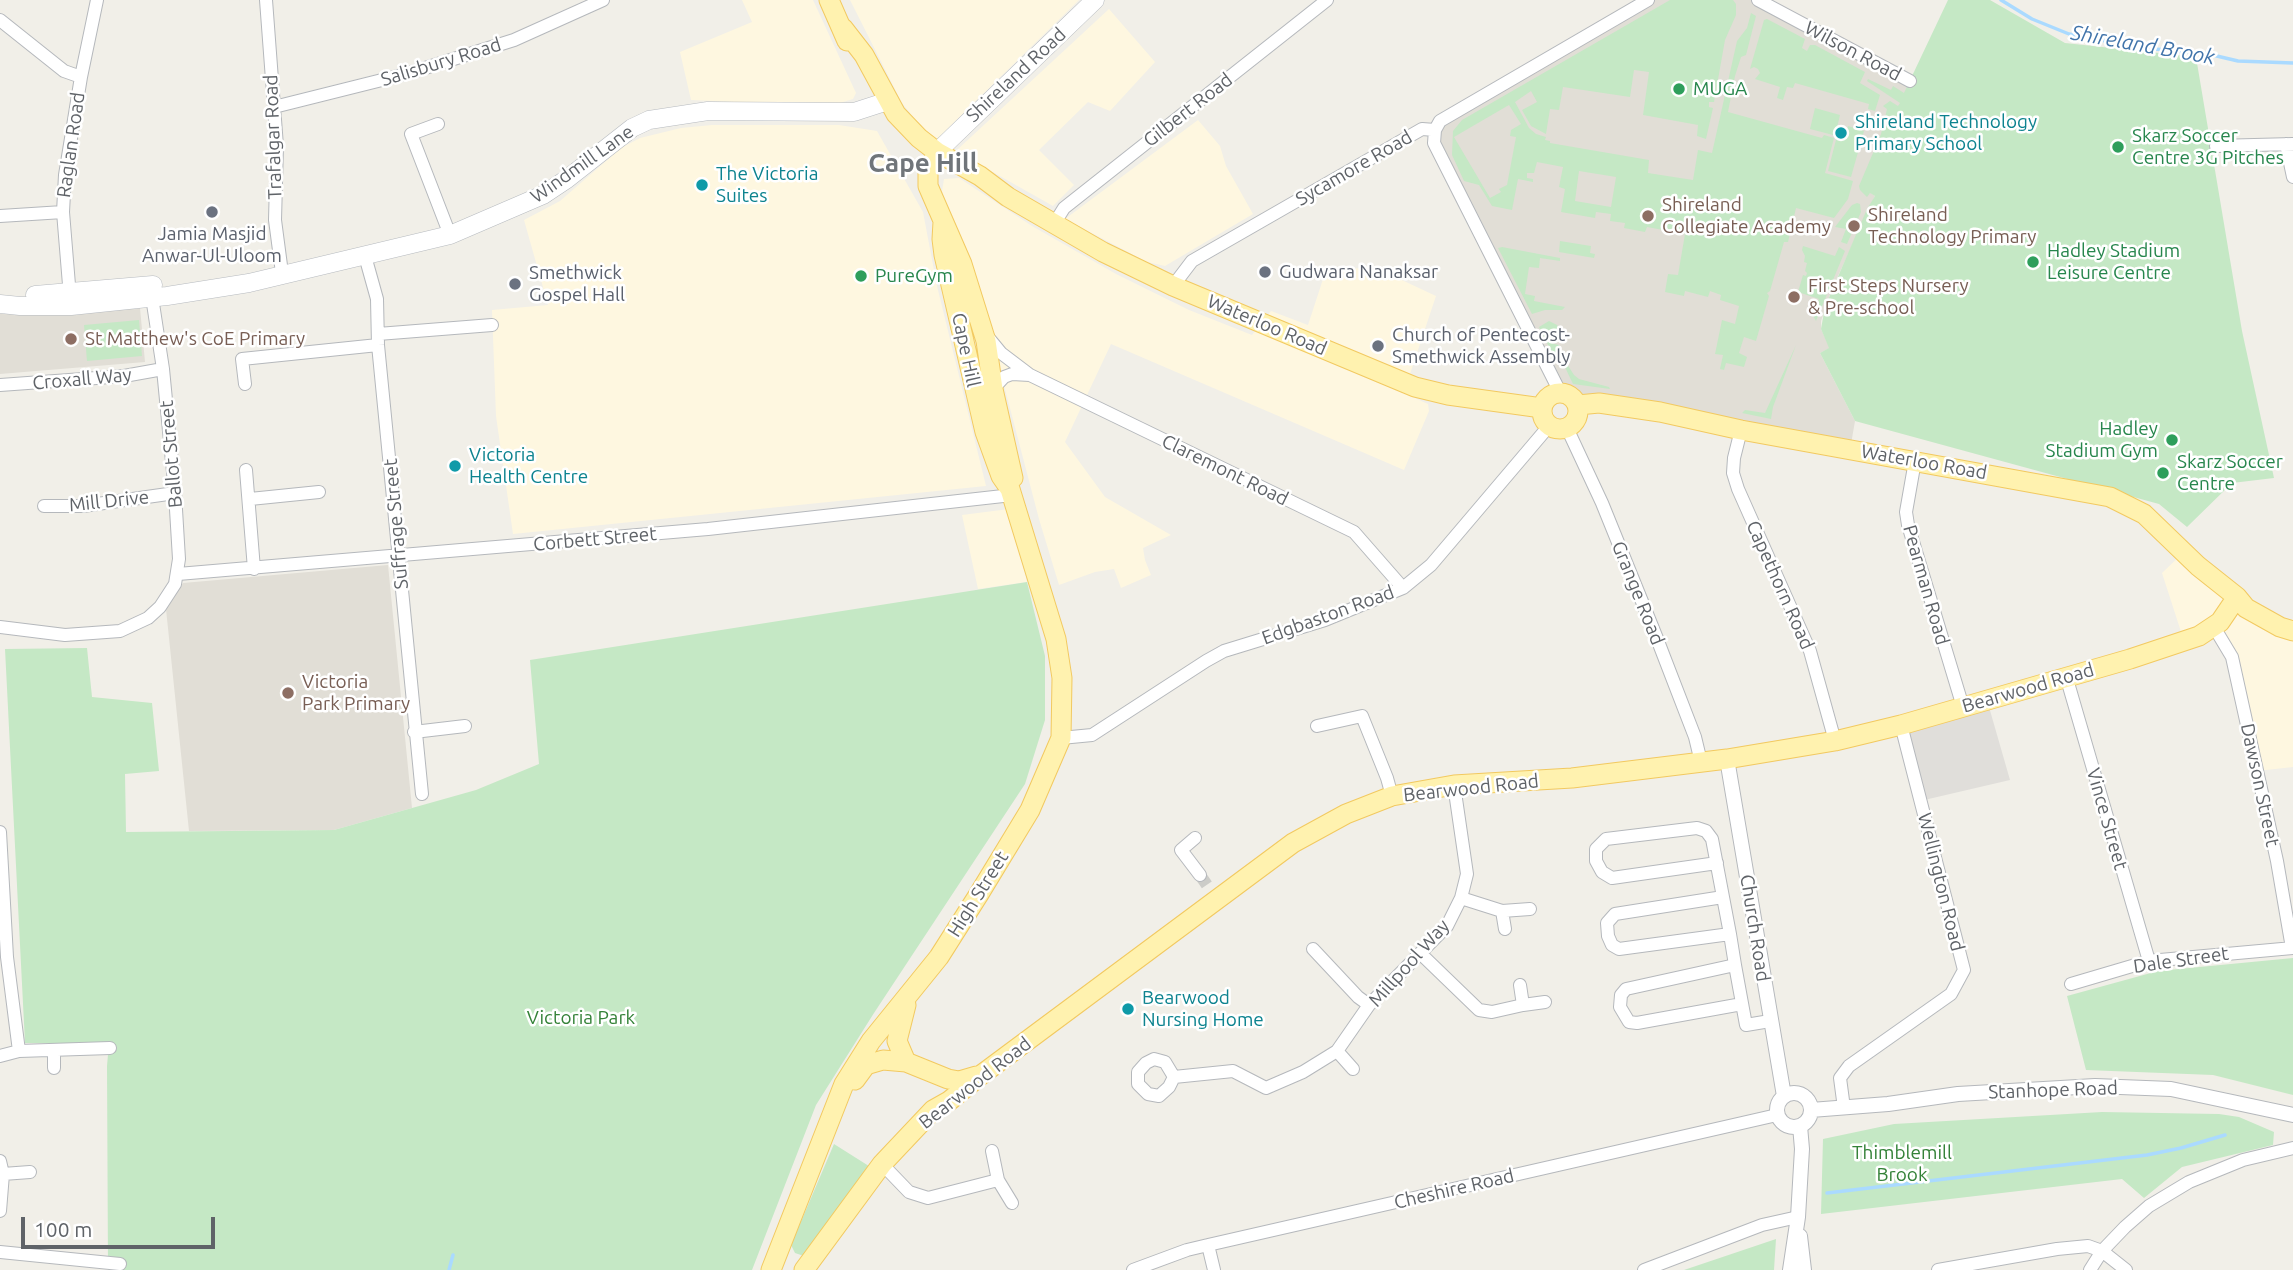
<!DOCTYPE html>
<style>
body{margin:0}
#map{position:relative;width:2293px;height:1270px;overflow:hidden;background:#f1efe8;font-family:Ubuntu,sans-serif}
canvas{display:block}
.scale{position:absolute;left:21px;top:1217px;width:194px;height:32px;box-sizing:border-box;border:4px solid #5f6368;border-top:0;padding-left:9px;font-size:21px;line-height:24px;white-space:nowrap;color:#5f6368;-webkit-text-stroke:5px #fff;paint-order:stroke}
</style>
<div id="map">
<canvas width="2293" height="1270"></canvas>
<div class="scale">100 m</div>
</div>
<script>
const g = document.querySelector('canvas').getContext('2d');
g.lineJoin = 'round';
function fillPath(path, color) {
  g.fillStyle = color;
  g.fill(path, 'evenodd');
}
function toPath(rows) {
  const path = new Path2D();
  for (const r of rows) {
    if (r.length === 3) {
      path.moveTo(r[0] + r[2], r[1]);
      path.arc(r[0], r[1], r[2], 0, 2 * Math.PI);
      continue;
    }
    path.moveTo(r[0], r[1]);
    for (let i = 2; i < r.length; i += 2) path.lineTo(r[i], r[i + 1]);
  }
  return path;
}
function strokePath(path, color, width, dash) {
  g.strokeStyle = color;
  g.lineWidth = width;
  g.lineCap = dash ? 'butt' : 'round';
  g.setLineDash(dash || []);
  g.stroke(path);
}
function drawText(font, color, halo, rows, align = 'center') {
  g.font = font + ' Ubuntu,sans-serif';
  g.lineWidth = 5;
  g.setLineDash([]);
  g.textBaseline = 'middle';
  g.strokeStyle = halo;
  g.fillStyle = color;
  for (const [text, x, y, turn = 0] of rows) {
    g.save();
    g.translate(x, y);
    g.rotate((+turn || 0) * Math.PI / 180);
    g.textAlign = isNaN(turn) ? turn : align;
    if (halo) g.strokeText(text, 0, 0);
    g.fillText(text, 0, 0);
    g.restore();
  }
}
const commercial = toPath([
 [742,0,813,0,856,93,853,99,840,103,779,104,691,100,680,52,752,22],
 [850,0,1079,0,936,140,928,136,902,103],
 [1109,9,1155,62,1110,111,1088,102,1039,150,1074,185,1053,206,959,153,958,149],
 [1198,120,1220,146,1226,166,1253,214,1165,266,1147,262,1065,219],
 [712,125,839,125,877,131,923,212,937,286,986,486,513,534,496,416,492,310,548,305,524,220,560,201,621,148,640,138,681,128],
 [959,178,1032,226,1116,274,1189,310,1252,335,1271,311,1308,325,1326,270,1363,268,1389,274,1436,296,1410,374,1399,391,1428,404,1429,411,1404,470,1111,344,1065,442,1105,497,1171,535,1143,548,1145,560,1151,575,1121,588,1114,569,1095,572,1059,585,1039,519,984,309,942,191,944,179],
 [1009,509,1027,582,978,589,962,515],
 [2184,552,2205,572,2291,624,2293,618,2293,767,2257,771,2232,657,2214,628,2184,641,2162,573]
]);
const industrial = toPath([
 [1987,700,2010,780,1920,801,1901,725]
]);
const education = toPath([
 [1648,0,1758,0,1910,81,1864,188,1875,196,1832,289,1821,321,1821,329,1830,348,1820,353,1855,421,1850,450,1572,398,1565,394,1484,242,1435,130],
 [140,308,145,362,0,374,0,314,52,315],
 [388,565,412,808,334,830,189,831,166,609,183,583]
]);
const green = toPath([
 [1670,0,1733,0,1736,4,1736,15,1725,40,1714,102,1709,102,1709,107,1713,108,1706,139,1697,136,1698,125,1643,115,1649,72,1634,70,1630,97,1563,87,1559,110,1550,109,1546,134,1531,126,1522,110,1537,102,1531,91,1515,102,1529,128,1536,134,1546,137,1545,140,1550,141,1550,143,1649,160,1648,173,1693,180,1698,150,1712,153,1737,41,1747,28,1751,13,1756,16,1746,55,1741,57,1735,76,1728,112,1822,138,1824,135,1834,138,1825,173,1853,181,1848,199,1834,218,1796,208,1788,242,1784,242,1770,291,1767,293,1769,296,1756,341,1744,337,1739,353,1747,357,1744,367,1726,363,1724,370,1720,369,1723,355,1715,354,1722,320,1735,324,1739,306,1720,300,1721,295,1710,291,1708,297,1685,291,1684,296,1665,292,1668,274,1678,275,1685,234,1647,227,1645,232,1624,228,1625,223,1610,221,1611,214,1596,212,1595,218,1561,212,1565,189,1559,187,1563,167,1537,162,1534,173,1527,173,1527,178,1533,179,1533,182,1518,179,1512,210,1492,206,1479,185,1464,181,1452,155,1453,131,1462,120],
 [1509,105,1521,124,1511,130,1510,136,1516,137,1507,185,1499,189,1501,192,1490,198,1454,137],
 [1579,171,1616,177,1611,207,1575,201],
 [1948,0,1990,0,2065,43,2196,57,2242,331,2274,478,2232,483,2187,527,2159,504,1855,421,1820,353,1829,348,1821,329,1825,307,1867,209,1875,196,1870,193,1867,197,1860,190,1859,186,1881,134,1887,109,1883,106,1890,101,1898,106,1900,103,1867,81,1868,79,1891,90,1893,86,1904,93],
 [1767,19,1805,39,1802,48,1807,51,1810,45,1815,45,1865,72,1860,83,1880,95,1875,111,1868,109,1869,104,1795,83,1793,88,1787,87,1783,100,1777,98,1780,87,1755,79,1760,73,1758,69,1754,67,1750,69,1764,20],
 [1815,108,1840,115,1837,128,1847,131,1848,126,1864,131,1851,177,1828,171,1837,136,1810,129],
 [1857,203,1860,204,1861,212,1847,244,1841,242,1846,229,1835,227,1852,205],
 [1560,241,1591,246,1590,253,1595,254,1594,258,1559,252],
 [1803,246,1835,256,1839,247,1845,251,1816,321,1811,312,1819,299,1798,292,1803,275,1806,276,1807,273,1805,271,1807,263,1804,262,1805,256,1802,250],
 [1502,247,1560,258,1560,261,1540,258,1539,268,1529,267,1525,294,1535,296,1534,301,1565,307,1562,310,1545,310,1532,314,1498,248],
 [139,320,142,356,87,361,84,325],
 [1549,321,1557,325,1561,333,1552,332,1550,343,1559,345,1565,361,1574,375,1579,379,1609,387,1610,389,1573,384,1562,361,1557,363,1539,327],
 [1796,345,1773,407,1771,419,1742,413,1745,410,1765,413],
 [1027,582,1045,656,1045,720,1025,784,874,1013,816,1105,752,1270,108,1270,107,1066,109,1043,25,1043,5,649,87,648,92,697,152,703,159,771,125,774,126,832,334,830,476,790,539,764,530,660],
 [2293,958,2293,1095,2213,1075,2086,1070,2067,996,2158,971],
 [2102,1112,2219,1114,2239,1117,2274,1132,2273,1145,2182,1167,2144,1198,2122,1179,1821,1214,1823,1139,1894,1124],
 [834,1144,872,1168,804,1256,795,1253,791,1245],
 [1776,1239,1774,1270,1684,1270]
]);
const stream = toPath([
 [2001,0,2032,19,2069,34,2142,48,2204,53,2238,61,2293,63],
 [1827,1193,2147,1155,2181,1148,2225,1135],
 [449,1270,453,1255]
]);
const minorTunnel = toPath([
 [1200,875,1209,888]
]);
const minor = toPath([
 [266,0,277,146,275,220,282,273],
 [1758,0,1910,81],
 [0,20,64,71,81,77],
 [274,107,406,74,514,40,603,0],
 [438,124,411,134,450,235],
 [2286,144,2293,177],
 [2216,146,2293,144],
 [0,216,63,212],
 [1054,224,1064,208,1327,0],
 [365,256,377,299,378,345,422,794],
 [1173,286,1192,261,1422,129,1435,130],
 [70,297,63,212,65,175,81,77,97,0],
 [378,334,492,325],
 [987,336,1001,353,1030,375,1354,532,1403,588],
 [245,384,242,359,378,345],
 [0,385,124,376,163,369],
 [993,389,1004,377,1012,374,1030,375],
 [1561,394,1434,143,1435,130,1440,121,1648,0],
 [1567,428,1602,503,1656,636,1695,737,1701,762],
 [1741,430,1734,458,1733,473,1738,489,1810,651,1835,741],
 [1915,461,1906,512,1908,525,1963,707],
 [246,470,254,569],
 [250,499,319,492],
 [44,506,83,506,175,493],
 [178,574,708,529,1012,495],
 [0,627,65,635,120,631,148,618,160,607,175,584,179,559,175,493,163,369,152,297,154,293],
 [2214,627,2232,657,2277,861,2292,948],
 [2066,676,2149,961],
 [1317,726,1362,716,1387,778,1392,796],
 [414,732,465,726],
 [1061,738,1092,735,1206,661,1224,651,1325,620,1403,588,1431,565,1549,426],
 [0,832,7,957,19,1051],
 [1195,838,1181,850,1200,875],
 [1717,863,1612,878,1602,872,1596,861,1596,849,1606,839,1697,828,1706,831,1712,839,1723,897],
 [1461,898,1502,911,1530,909],
 [1502,911,1505,929],
 [1730,934,1619,949,1612,945,1608,936,1607,923,1615,914,1723,897,1730,934,1735,965],
 [1313,949,1358,997,1369,1005],
 [1421,954,1479,1010,1492,1012,1523,1005,1520,985],
 [2071,984,2149,961,2293,948],
 [1742,1004,1637,1023,1629,1022,1620,1007,1621,995,1626,989,1735,965,1746,1025,1770,1021],
 [1523,1005,1545,1002],
 [1337,1051,1353,1069],
 [0,1056,19,1051,110,1048],
 [54,1068,54,1050],
 [1174,1077,1165,1062,1154,1059,1146,1063,1138,1072,1138,1084,1148,1094,1159,1096,1169,1087,1174,1077,1233,1071,1266,1088,1303,1072,1337,1051,1369,1005,1447,926,1461,898,1467,874,1454,785],
 [1844,1108,1840,1078,1849,1066,1951,994,1964,970,1901,725],
 [992,1151,998,1180,1012,1203],
 [0,1161,3,1174,0,1211],
 [882,1164,909,1192,928,1198,998,1180],
 [3,1174,30,1172],
 [1208,1245,1214,1270],
 [0,1252,120,1264],
 [1133,1270,1187,1250,1208,1245,1777,1115],
 [1644,1270,1762,1225,1798,1217],
 [1938,1270,2057,1249,2088,1246,2102,1251,2126,1270],
 [2090,1270,2102,1251,2125,1227,2149,1206,2189,1182,2243,1160,2293,1148]
]);
const tertiary = toPath([
 [1727,759,1784,1096],
 [1794,1110,17],
 [1811,1110,1888,1104,1958,1094,2095,1086,2171,1089,2293,1115],
 [1800,1236,1804,1270],
 [1790,1270,1798,1217,1802,1149,1800,1126]
]);
const secondary = toPath([
 [937,152,1095,0],
 [35,295,153,285],
 [0,304,20,306,71,306,167,296,249,283,450,235,543,195,567,179,632,128,649,120,708,111,854,112,888,101]
]);
const primary = toPath([
 [829,0,847,41],
 [843,28,864,55,896,114,919,138,937,152,980,176,1008,197,1103,252,1173,286,1415,387,1448,395,1542,408],
 [937,152,928,172,928,186,962,264,986,341,993,389,1013,478],
 [1560,411,18],
 [1578,405,1599,403,1660,412,1741,430,2110,497,2144,514,2198,566,2237,597,2246,608,2280,627,2293,631],
 [906,1005,897,1041,906,1062],
 [855,1080,866,1065,883,1060,906,1062,948,1079,959,1081,976,1076],
 [771,1270,844,1084,871,1041,939,957,979,894,1030,810,1061,738,1062,678,1056,639,1010,489,1001,476,985,432,944,255,942,239,943,222],
 [804,1270,882,1164,933,1110,949,1101,981,1075,1293,843,1346,814,1392,796,1454,785,1572,778,1727,759,1835,741,1901,725,2130,659,2199,636,2220,622,2237,597]
]);
const markers = [
 [1679,89,7,"#2e9e5b"],
 [1841,133,7,"#0f9aa8"],
 [2118,147,7,"#2e9e5b"],
 [702,185,7,"#0f9aa8"],
 [212,212,7,"#6b7280"],
 [1648,216,7,"#8d6e63"],
 [1854,226,7,"#8d6e63"],
 [2033,262,7,"#2e9e5b"],
 [1265,272,7,"#6b7280"],
 [861,276,7,"#2e9e5b"],
 [515,284,7,"#6b7280"],
 [1794,297,7,"#8d6e63"],
 [71,339,7,"#8d6e63"],
 [1378,346,7,"#6b7280"],
 [2172,440,7,"#2e9e5b"],
 [455,466,7,"#0f9aa8"],
 [2163,473,7,"#2e9e5b"],
 [288,693,7,"#8d6e63"],
 [1128,1009,7,"#0f9aa8"]
];
const streetNames = [
 ["Wilson Road",1853,51,28],
 ["Salisbury Road",441,62,-17],
 ["Shireland Road",1016,75,-43],
 ["Gilbert Road",1188,110,-38],
 ["Trafalgar Road",273,137,-92],
 ["Raglan Road",71,145,-82],
 ["Windmill Lane",582,164,-35],
 ["Sycamore Road",1354,168,-30],
 ["Waterloo Road",1267,325,23],
 ["Cape Hill",966,350,78],
 ["Croxall Way",82,379,-5],
 ["Ballot Street",171,454,-95],
 ["Waterloo Road",1924,462,10],
 ["Claremont Road",1225,470,26],
 ["Mill Drive",109,501,-6],
 ["Suffrage Street",396,524,-95],
 ["Corbett Street",595,539,-5],
 ["Capethorn Road",1780,585,66],
 ["Pearman Road",1926,585,74],
 ["Grange Road",1638,593,68],
 ["Edgbaston Road",1328,615,-20],
 ["Bearwood Road",2028,688,-16],
 ["Dawson Street",2260,785,78],
 ["Bearwood Road",1471,788,-6],
 ["Vince Street",2107,819,74],
 ["Wellington Road",1941,882,76],
 ["High Street",978,894,-58],
 ["Church Road",1755,928,81],
 ["Dale Street",2181,960,-8],
 ["Millpool Way",1409,963,-48],
 ["Bearwood Road",975,1083,-38],
 ["Stanhope Road",2053,1090,-2],
 ["Cheshire Road",1454,1189,-13]
];
const leisureNames = [
 ["MUGA",1693,89],
 ["Skarz Soccer",2132,136],
 ["Centre 3G Pitches",2132,158],
 ["Hadley Stadium",2047,251],
 ["Leisure Centre",2047,273],
 ["PureGym",875,276],
 ["Hadley",2158,429,"right"],
 ["Stadium Gym",2158,451,"right"],
 ["Skarz Soccer",2177,462],
 ["Centre",2177,484]
];
const cultureNames = [
 ["Shireland Technology",1855,122],
 ["Primary School",1855,144],
 ["The Victoria",716,174],
 ["Suites",716,196],
 ["Victoria",469,455],
 ["Health Centre",469,477],
 ["Bearwood",1142,998],
 ["Nursing Home",1142,1020]
];
const educationNames = [
 ["Shireland",1662,205],
 ["Collegiate Academy",1662,227],
 ["Shireland",1868,215],
 ["Technology Primary",1868,237],
 ["First Steps Nursery",1808,286],
 ["& Pre-school",1808,308],
 ["St Matthew's CoE Primary",85,339],
 ["Victoria",302,682],
 ["Park Primary",302,704]
];
const worshipNames = [
 ["Jamia Masjid",212,234,"center"],
 ["Anwar-Ul-Uloom",212,256,"center"],
 ["Gudwara Nanaksar",1279,272],
 ["Smethwick",529,273],
 ["Gospel Hall",529,295],
 ["Church of Pentecost-",1392,335],
 ["Smethwick Assembly",1392,357]
];
const parkNames = [
 ["Victoria Park",581,1018],
 ["Thimblemill",1902,1153],
 ["Brook",1902,1175]
];
const waterNames = [
 ["Shireland Brook",2143,45,10]
];
const districtNames = [
 ["Cape Hill",923,163]
];
fillPath(commercial, '#fef7e0');
fillPath(industrial, '#e0deda');
fillPath(education, '#e1ded6');
fillPath(green, '#c5e8c5');
strokePath(stream, '#aadaff', 3.5);
strokePath(minorTunnel, '#ccccc8', 12, [12, 6]);
strokePath(minor, '#b5b8bc', 14);
strokePath(tertiary, '#b5b8bc', 16);
strokePath(secondary, '#b6babf', 19);
strokePath(primary, '#f2c960', 21);
strokePath(minor, '#fff', 12);
strokePath(tertiary, '#fff', 14);
strokePath(secondary, '#fff', 18);
strokePath(primary, '#fff2af', 19);
for (const [x, y, r, color] of markers) {
  const dot = new Path2D();
  dot.arc(x, y, r, 0, 2 * Math.PI);
  g.fillStyle = color;
  g.fill(dot);
  strokePath(dot, '#fff', 2.5);
}
drawText('19px', '#5f6368', '#fff', streetNames);
drawText('19px', '#27864d', '#fff', leisureNames, 'left');
drawText('19px', '#0d838f', '#fff', cultureNames, 'left');
drawText('19px', '#785e54', '#fff', educationNames, 'left');
drawText('19px', '#5b616d', '#fff', worshipNames, 'left');
drawText('19px', '#348238', '#fff', parkNames);
drawText('italic 21px', '#4174aa', '#fff', waterNames);
drawText('bold 26px', '#70757a', '#fff', districtNames);
</script>
